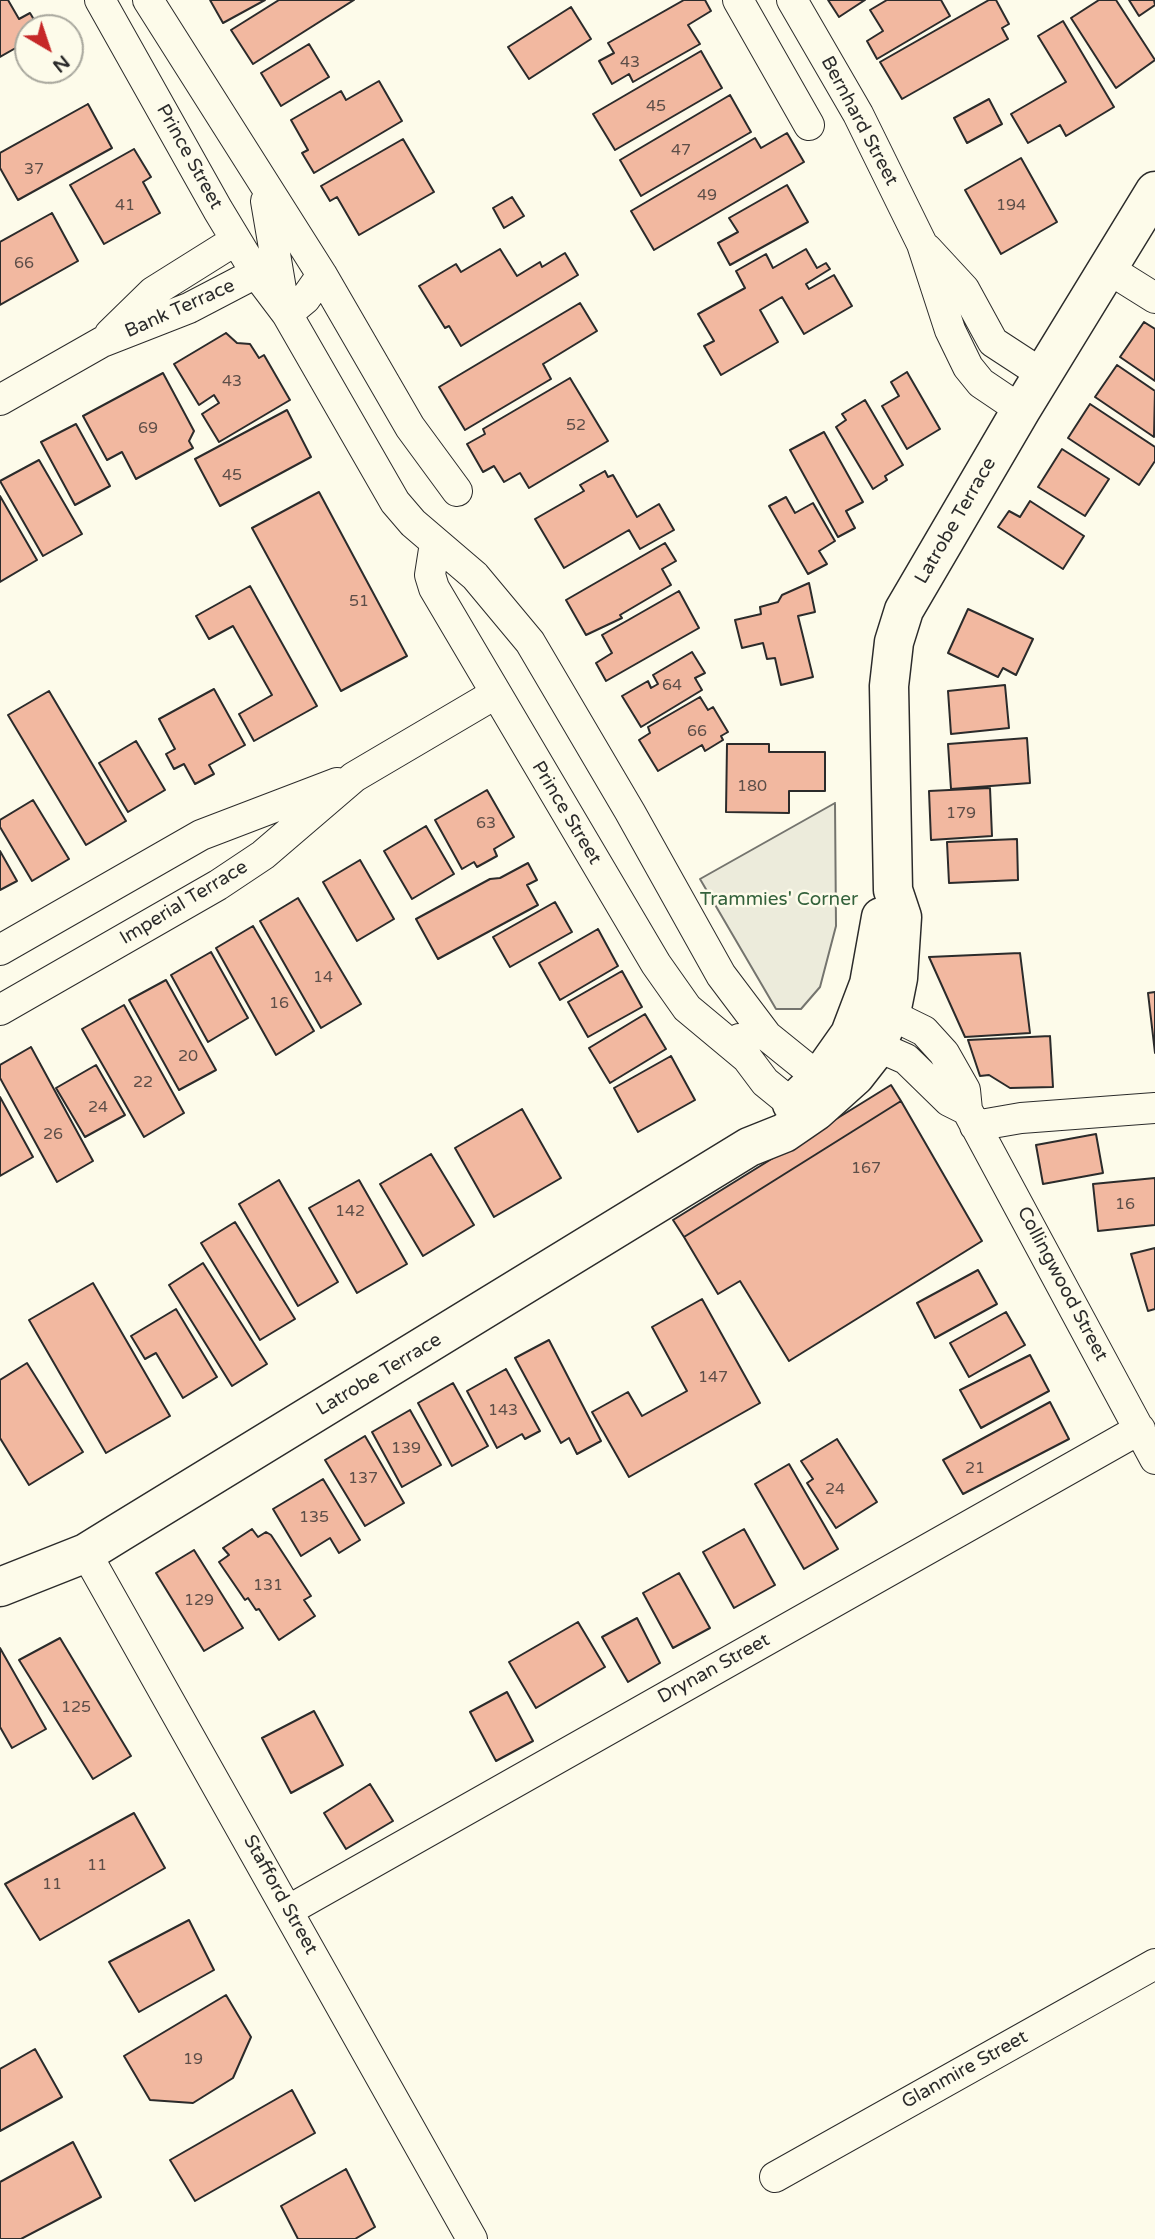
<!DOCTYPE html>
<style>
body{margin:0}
#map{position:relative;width:1155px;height:2239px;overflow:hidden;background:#fdfbea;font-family:"Varela Round",sans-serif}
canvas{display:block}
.north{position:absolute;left:14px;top:14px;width:70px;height:70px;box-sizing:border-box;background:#fdfbea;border:2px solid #a9a89e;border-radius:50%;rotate:141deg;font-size:19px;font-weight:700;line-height:28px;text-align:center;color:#2b2b2b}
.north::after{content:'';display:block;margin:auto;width:24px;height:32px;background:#c62828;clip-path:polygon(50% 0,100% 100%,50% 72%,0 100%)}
</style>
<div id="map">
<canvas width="1155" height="2239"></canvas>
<div class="north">N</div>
</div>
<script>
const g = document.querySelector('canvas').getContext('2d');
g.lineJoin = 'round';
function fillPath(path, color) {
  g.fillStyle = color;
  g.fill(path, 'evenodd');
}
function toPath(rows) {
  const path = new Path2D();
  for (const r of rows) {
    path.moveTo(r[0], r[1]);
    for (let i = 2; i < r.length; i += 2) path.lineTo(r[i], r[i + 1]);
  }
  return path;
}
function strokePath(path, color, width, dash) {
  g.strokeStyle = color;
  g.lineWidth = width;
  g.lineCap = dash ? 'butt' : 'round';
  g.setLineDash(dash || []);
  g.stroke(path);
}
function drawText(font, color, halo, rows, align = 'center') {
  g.font = font + ' "Varela Round",sans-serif';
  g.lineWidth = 5;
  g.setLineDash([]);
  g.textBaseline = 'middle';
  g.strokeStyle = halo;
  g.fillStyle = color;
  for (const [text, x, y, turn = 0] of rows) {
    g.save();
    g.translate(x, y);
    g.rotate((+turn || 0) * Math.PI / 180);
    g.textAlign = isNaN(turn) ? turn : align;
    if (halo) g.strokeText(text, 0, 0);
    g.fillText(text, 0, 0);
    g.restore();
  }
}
const green = toPath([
 [835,803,836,926,820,987,801,1009,776,1009,700,879,835,803]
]);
const building = toPath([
 [0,0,8,0,19,19,30,13,39,28,28,28,28,41,0,57,0,0],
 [210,0,265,0,223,23,210,0],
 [279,0,354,0,253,64,231,30,279,0],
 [684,0,705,0,711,11,688,25,700,44,633,82,629,74,612,84,599,61,614,53,608,43,684,0],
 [828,0,865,0,839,17,828,0],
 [887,0,941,0,950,16,877,59,867,41,883,31,870,10,887,0],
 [989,0,996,0,1009,24,1002,28,1008,39,902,99,880,62,989,0],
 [1099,0,1116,0,1155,60,1116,88,1071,18,1099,0],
 [1129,0,1154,0,1155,5,1139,16,1129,0],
 [571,7,591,39,529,79,508,47,571,7],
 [1063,21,1114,107,1066,136,1060,125,1028,143,1011,114,1066,82,1038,36,1063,21],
 [309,44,329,77,281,106,261,73,309,44],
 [701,51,722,88,615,150,593,114,701,51],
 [379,81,402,121,314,173,302,153,308,150,291,120,341,91,346,100,379,81],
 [730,95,751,132,641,196,620,160,730,95],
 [989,99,1002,124,967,143,954,118,989,99],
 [88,104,112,148,18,200,0,168,0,153,88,104],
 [787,133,804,162,654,250,631,211,755,138,761,148,787,133],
 [403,139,434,192,359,235,337,197,330,201,321,186,403,139],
 [134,149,151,177,143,182,160,213,104,244,70,185,134,149],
 [1021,158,1057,222,1001,254,965,190,1021,158],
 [787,185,808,222,730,265,718,243,738,232,729,218,787,185],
 [512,197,524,216,504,228,493,208,512,197],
 [52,213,78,261,0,305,0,242,52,213],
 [500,249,517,276,540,262,542,267,565,253,578,275,461,346,449,326,445,328,419,286,456,264,461,272,500,249],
 [806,249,817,268,826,263,830,269,806,284,809,289,834,275,852,306,804,334,782,297,760,310,778,342,721,375,704,346,714,341,698,314,745,288,736,271,766,254,773,268,806,249],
 [580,303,597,331,543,364,551,379,465,430,439,387,580,303],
 [1144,322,1155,329,1155,381,1120,357,1144,322],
 [226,333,237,343,250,344,259,358,264,355,290,400,219,442,202,414,219,403,214,395,199,405,174,364,226,333],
 [1117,365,1155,391,1154,437,1095,397,1117,365],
 [907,372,940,429,907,449,882,406,899,396,891,382,907,372],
 [163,373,194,431,189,441,193,448,136,479,122,452,107,460,83,416,163,373],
 [570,378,608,441,529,488,520,473,504,482,494,466,483,472,467,444,485,434,483,429,570,378],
 [865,400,903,465,885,476,887,480,873,489,836,427,846,420,842,414,865,400],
 [1090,404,1155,447,1155,461,1139,485,1068,438,1090,404],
 [287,410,311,457,220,506,195,459,287,410],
 [76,424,110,486,75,505,41,442,76,424],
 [824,432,863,502,846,511,855,528,838,537,790,450,824,432],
 [1062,449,1109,479,1085,516,1038,487,1062,449],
 [39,460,82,534,43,556,0,481,39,460],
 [605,471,608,477,613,475,637,517,659,504,674,530,640,549,629,530,564,568,535,519,584,491,580,485,605,471],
 [319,492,407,656,341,691,252,528,319,492],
 [0,496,37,560,0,582,0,496],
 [786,497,795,513,813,503,835,541,819,551,827,564,808,574,769,506,786,497],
 [1030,501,1084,536,1063,569,998,527,1009,511,1020,517,1030,501],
 [665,543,676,561,662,569,671,585,620,615,622,618,586,635,566,600,665,543],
 [809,583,815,612,798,616,813,677,781,685,775,658,767,659,763,643,742,648,735,620,761,614,760,607,778,602,782,595,809,583],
 [250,586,317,706,254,741,239,714,272,695,233,626,209,639,196,616,250,586],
 [679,591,699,628,606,681,596,663,612,653,602,635,679,591],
 [968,609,1033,639,1016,675,1003,668,998,677,948,653,968,609],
 [692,652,705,673,695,678,702,690,641,727,622,696,648,681,651,688,658,684,653,675,692,652],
 [1005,685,1009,728,951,734,948,691,1005,685],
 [214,689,245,745,209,765,214,774,195,784,184,764,174,769,166,754,175,749,159,719,214,689],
 [49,691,126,821,86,845,8,715,49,691],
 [700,697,708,710,713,707,728,732,721,736,723,740,705,751,702,745,658,771,639,740,650,733,648,727,700,697],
 [1027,738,1030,783,951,789,948,744,1027,738],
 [136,741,165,790,128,812,99,763,136,741],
 [727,744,769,744,769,752,825,752,825,791,789,791,789,813,726,812,727,744],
 [990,788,992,836,931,840,929,791,990,788],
 [487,790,514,837,494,849,497,856,477,867,474,862,462,869,435,820,487,790],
 [33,800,69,859,32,881,0,827,0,820,33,800],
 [426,826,454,874,412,899,384,851,426,826],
 [1017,839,1018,880,949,883,947,842,1017,839],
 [0,851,17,881,0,890,0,851],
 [360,860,394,919,357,941,323,882,360,860],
 [528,863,537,880,527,885,538,905,438,959,416,919,490,879,500,878,528,863],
 [298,898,361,1004,321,1028,260,921,298,898],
 [555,902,572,932,510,967,493,937,555,902],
 [253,926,314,1031,276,1055,216,948,253,926],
 [598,929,618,966,560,1000,539,963,598,929],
 [211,952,248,1018,208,1042,171,975,211,952],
 [1020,953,1030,1033,965,1037,929,957,1020,953],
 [622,971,642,1007,588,1037,568,1002,622,971],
 [166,980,216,1070,179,1090,129,1000,166,980],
 [1155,992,1155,1053,1148,993,1155,992],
 [124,1005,184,1113,144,1137,82,1029,124,1005],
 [645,1014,666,1049,610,1083,589,1048,645,1014],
 [1050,1036,1053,1087,1010,1088,989,1075,980,1076,968,1040,1050,1036],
 [31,1047,93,1161,57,1182,0,1078,0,1065,31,1047],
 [671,1056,695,1100,638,1132,614,1088,671,1056],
 [96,1065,125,1115,85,1137,56,1088,96,1065],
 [891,1085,901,1101,684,1237,673,1220,891,1085],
 [0,1097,33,1157,0,1176,0,1097],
 [901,1101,982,1241,789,1361,740,1281,718,1294,684,1237,901,1101],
 [522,1109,561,1178,494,1217,455,1148,522,1109],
 [1096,1134,1103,1173,1043,1184,1036,1145,1096,1134],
 [431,1154,474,1225,423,1256,380,1184,431,1154],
 [1155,1178,1155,1225,1098,1231,1093,1184,1155,1178],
 [279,1180,338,1282,298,1306,239,1204,279,1180],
 [359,1180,407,1264,357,1293,309,1208,359,1180],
 [235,1222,295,1319,260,1340,201,1243,235,1222],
 [1155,1248,1155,1309,1148,1311,1131,1254,1155,1248],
 [203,1263,267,1364,232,1386,169,1285,203,1263],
 [978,1270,997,1304,935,1338,917,1303,978,1270],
 [93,1283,170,1416,106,1453,29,1320,93,1283],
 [702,1299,760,1403,629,1477,592,1412,628,1392,642,1416,687,1391,652,1327,702,1299],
 [176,1309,217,1377,183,1398,156,1353,145,1359,131,1336,176,1309],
 [1006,1312,1025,1345,969,1377,950,1343,1006,1312],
 [549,1340,601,1441,577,1454,569,1438,561,1443,515,1358,549,1340],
 [1030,1355,1049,1391,981,1428,960,1390,1030,1355],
 [27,1363,83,1452,29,1485,0,1438,0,1380,27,1363],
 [506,1369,540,1431,525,1439,522,1434,497,1448,467,1391,506,1369],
 [453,1383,488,1446,452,1466,418,1403,453,1383],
 [1050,1402,1069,1439,963,1494,943,1460,1050,1402],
 [410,1410,441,1465,402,1487,372,1432,410,1410],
 [365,1436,404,1503,365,1526,325,1460,365,1436],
 [837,1439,877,1502,836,1528,807,1483,813,1479,801,1461,837,1439],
 [789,1464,838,1549,804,1569,755,1484,789,1464],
 [323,1479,360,1540,339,1553,330,1538,301,1556,273,1509,323,1479],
 [252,1529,258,1537,266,1532,271,1535,311,1596,304,1600,315,1616,279,1640,259,1609,256,1610,248,1598,245,1600,219,1562,229,1555,223,1548,252,1529],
 [744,1529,775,1585,734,1608,703,1552,744,1529],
 [194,1550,243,1628,204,1651,156,1573,194,1550],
 [679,1573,710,1628,673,1648,643,1593,679,1573],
 [637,1618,660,1663,628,1682,602,1637,637,1618],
 [578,1622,605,1667,536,1708,509,1662,578,1622],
 [60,1638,131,1756,93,1779,19,1660,60,1638],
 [0,1648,46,1729,12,1748,0,1727,0,1648],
 [507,1692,533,1741,496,1761,470,1712,507,1692],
 [314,1711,343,1765,291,1793,262,1738,314,1711],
 [370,1784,393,1821,346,1849,324,1813,370,1784],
 [134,1813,165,1868,40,1940,5,1884,134,1813],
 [189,1920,214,1970,139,2012,109,1962,189,1920],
 [226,1995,251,2037,233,2078,193,2103,150,2100,124,2056,226,1995],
 [35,2049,62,2097,0,2131,0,2069,35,2049],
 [292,2090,315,2133,195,2201,170,2160,292,2090],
 [73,2142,101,2197,21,2239,0,2239,0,2182,73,2142],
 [346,2169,375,2227,355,2239,298,2239,281,2206,346,2169]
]);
const street = toPath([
 [100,0,218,210,256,273,287,314,395,502,413,523,475,576,530,642,630,812,721,975,767,1036,819,1078,831,1095],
 [148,0,322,275,410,427,457,491],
 [738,0,809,125],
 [792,0,858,114,922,244,950,330,968,367,981,383,1021,410],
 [266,201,284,307],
 [927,249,964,289,993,342,1042,374],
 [1107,268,1155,298],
 [287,314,305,299,322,275],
 [110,334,153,292,236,240],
 [0,400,102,342,189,308,256,273],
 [435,543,430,575,434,588,656,964,687,1008,747,1058],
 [0,950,201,835,337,783],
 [873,1006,924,1031,944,1053,965,1090,967,1110,1155,1459],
 [0,1010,218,885,263,855,354,777,495,694],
 [858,1038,906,1059,949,1101,967,1110],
 [739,1039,747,1058,765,1082,808,1117],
 [975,1126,1021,1118,1155,1108],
 [86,1553,472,2239],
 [289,1910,1140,1429],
 [775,2177,1155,1964]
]);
const secondary = toPath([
 [792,1104,819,1078,850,1034,869,984,881,917],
 [0,1587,86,1553,120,1532,749,1147,784,1133,816,1111,855,1076,873,1053,891,1013,898,978,902,917,893,890,889,686,894,642,904,610,1021,410,1155,191]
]);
const numberNames = [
 ["43",630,63],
 ["45",656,107],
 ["47",681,151],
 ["37",34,170],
 ["49",707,196],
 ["41",125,206],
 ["194",1011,206],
 ["66",24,264],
 ["43",232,382],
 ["52",576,426],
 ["69",148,429],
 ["45",232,476],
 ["51",359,602],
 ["64",672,686],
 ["66",697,732],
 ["180",752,787],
 ["179",961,814],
 ["63",486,824],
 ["14",323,978],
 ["16",279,1004],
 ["20",188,1057],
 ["22",143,1083],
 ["24",98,1108],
 ["26",53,1135],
 ["167",866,1169],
 ["16",1125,1205],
 ["142",350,1212],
 ["147",713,1378],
 ["143",503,1411],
 ["139",406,1449],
 ["21",975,1469],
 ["137",363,1479],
 ["24",835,1490],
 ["135",314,1518],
 ["131",268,1586],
 ["129",199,1601],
 ["125",76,1708],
 ["11",97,1866],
 ["11",52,1885],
 ["19",193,2060]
];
const streetNames = [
 ["Bernhard Street",859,121,62],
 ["Prince Street",189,157,61],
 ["Bank Terrace",180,309,-24],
 ["Latrobe Terrace",956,521,-60],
 ["Prince Street",566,813,59],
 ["Imperial Terrace",184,903,-31],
 ["Collingwood Street",1062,1284,62],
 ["Latrobe Terrace",379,1375,-31],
 ["Drynan Street",714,1669,-29],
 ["Stafford Street",280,1895,61],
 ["Glanmire Street",965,2070,-29]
];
const parkNames = [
 ["Trammies' Corner",779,900]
];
fillPath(green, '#ecebdb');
strokePath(green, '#74746e', 2);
fillPath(building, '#f2b8a0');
strokePath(building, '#2b2b2b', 2);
strokePath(street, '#2b2b2b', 32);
strokePath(secondary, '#2b2b2b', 41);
strokePath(street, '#fdfbea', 30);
strokePath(secondary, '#fdfbea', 38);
drawText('16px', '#5d4e48', null, numberNames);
drawText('19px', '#2b2b2b', '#fdfbea', streetNames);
drawText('19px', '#34623c', '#fdfbea', parkNames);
</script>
